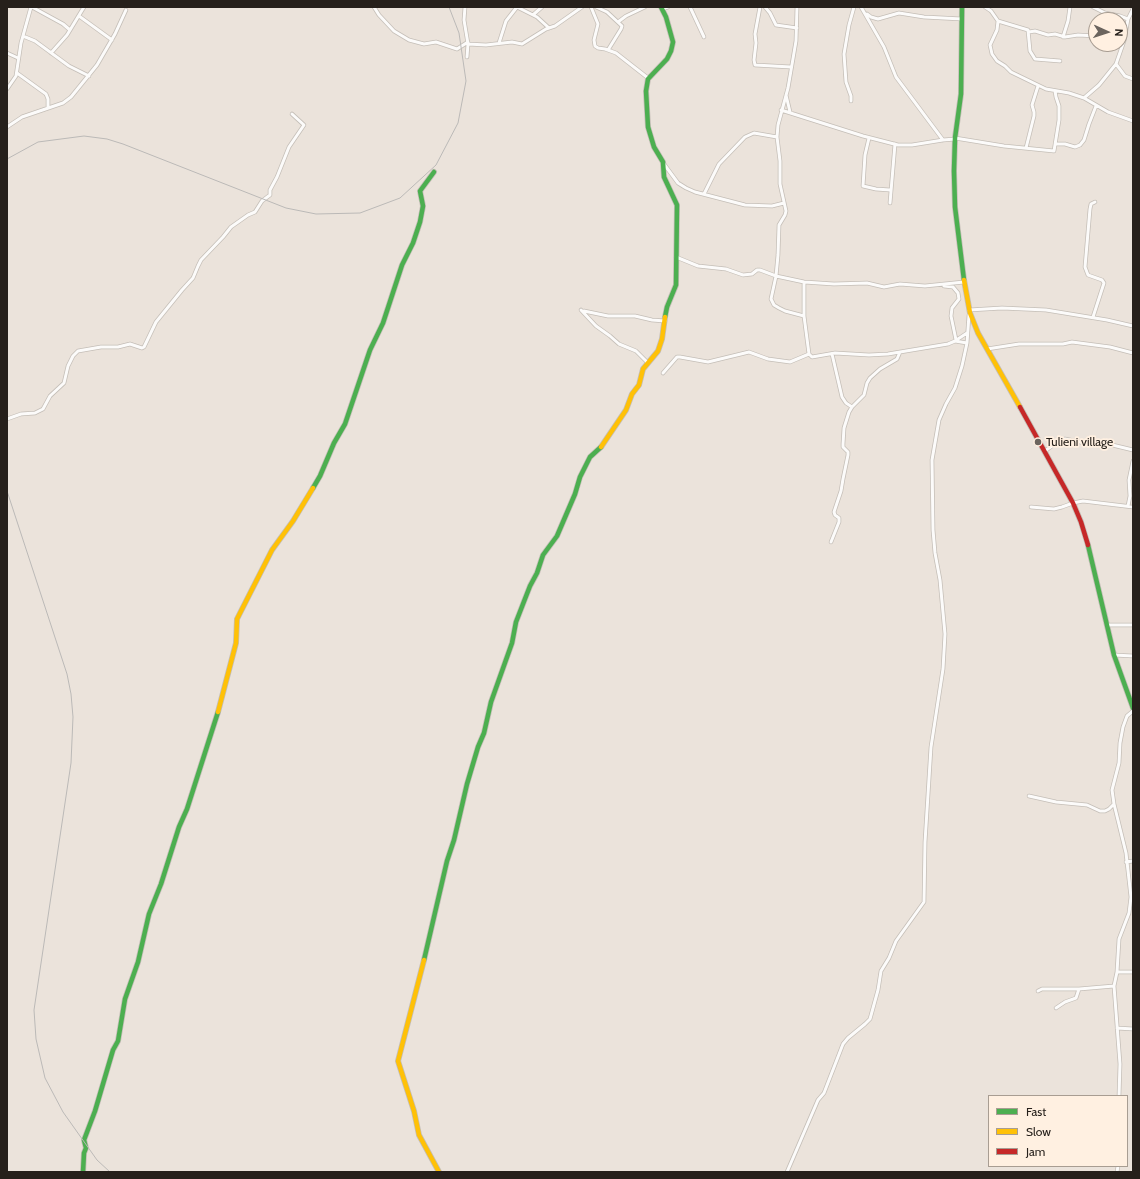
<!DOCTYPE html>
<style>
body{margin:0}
#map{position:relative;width:1140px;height:1179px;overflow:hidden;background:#ebe3db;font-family:Cabin,sans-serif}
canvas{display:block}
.frame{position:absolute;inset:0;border:8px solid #26201b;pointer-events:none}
.legend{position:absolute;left:988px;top:1095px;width:140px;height:72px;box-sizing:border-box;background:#fff0e1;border:1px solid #a89d92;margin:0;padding:5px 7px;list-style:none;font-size:12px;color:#26201b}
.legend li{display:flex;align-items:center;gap:8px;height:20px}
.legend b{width:20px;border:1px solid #a89d92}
.north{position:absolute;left:1088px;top:12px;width:40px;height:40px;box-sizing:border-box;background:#fff0e1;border:1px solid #a89d92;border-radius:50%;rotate:93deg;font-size:11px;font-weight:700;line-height:16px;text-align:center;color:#26201b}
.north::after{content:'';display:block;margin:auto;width:14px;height:18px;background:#6b645e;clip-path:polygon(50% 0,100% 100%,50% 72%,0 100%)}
</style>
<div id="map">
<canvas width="1140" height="1179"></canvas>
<div class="frame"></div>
<ul class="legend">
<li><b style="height:5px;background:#4caf50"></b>Fast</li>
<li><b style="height:5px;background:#ffc107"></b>Slow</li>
<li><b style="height:5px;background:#c62828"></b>Jam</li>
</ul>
<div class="north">N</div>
</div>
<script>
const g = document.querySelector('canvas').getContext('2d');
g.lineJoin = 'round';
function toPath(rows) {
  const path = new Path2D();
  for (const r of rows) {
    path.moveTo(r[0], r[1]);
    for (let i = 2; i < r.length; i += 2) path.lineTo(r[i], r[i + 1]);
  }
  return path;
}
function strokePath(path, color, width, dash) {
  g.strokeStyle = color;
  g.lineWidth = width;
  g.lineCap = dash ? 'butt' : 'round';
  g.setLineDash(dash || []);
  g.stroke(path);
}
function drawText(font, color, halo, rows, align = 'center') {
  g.font = font + ' Cabin,sans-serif';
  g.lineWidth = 3.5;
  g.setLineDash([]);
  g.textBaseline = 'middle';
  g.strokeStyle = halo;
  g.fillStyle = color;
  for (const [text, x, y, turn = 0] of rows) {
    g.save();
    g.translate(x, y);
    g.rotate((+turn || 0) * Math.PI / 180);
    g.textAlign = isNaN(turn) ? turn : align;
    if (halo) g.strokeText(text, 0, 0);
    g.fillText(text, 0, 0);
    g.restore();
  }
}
const street = toPath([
 [32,7,63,24,70,30],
 [374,7,379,15,394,31,409,40,424,44,436,42,457,49,468,42],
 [465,7,464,20,468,44,467,57],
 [591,7,598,24,594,40,595,46,598,48,605,49,616,53,648,78],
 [596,7,607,12,622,26,621,29,608,50],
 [690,7,704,37],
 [760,7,755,34,756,43,754,60,755,65,791,67],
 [765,7,770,13,776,25,797,28],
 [797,7,796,41,788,88,778,125,777,137,780,161,780,184,786,211,785,215,779,225,778,255,776,276,771,299,774,305,779,308,785,311,804,316],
 [861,7,884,47,896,77,943,140],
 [985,7,991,11,998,21,997,30,990,45,992,54,997,61,1005,66,1011,72,1046,89,1069,93,1084,98,1108,112,1133,121],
 [1093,7,1105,13,1120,16,1128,19],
 [662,9,668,7],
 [534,14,542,7],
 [867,14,871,17,878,19,899,13,924,17,962,19],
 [79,16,112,40],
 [998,21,1028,30,1030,51,1035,59,1060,61],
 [618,22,626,16,645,7],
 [1029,32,1035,31,1048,35,1055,34,1065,37,1078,35,1096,36],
 [23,36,35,41,69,66,89,76],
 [1063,37,1068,21,1070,7],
 [499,43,506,21,517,7,537,17,549,28],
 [468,44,486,45,512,42,522,44,546,29,555,26,582,7],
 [7,53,18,58],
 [51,53,67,35,84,7],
 [1116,64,1125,76,1133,79],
 [17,73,46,94,48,99,48,108],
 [7,89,16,76,21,43,31,7],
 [786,95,790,112],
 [1084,98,1099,85,1116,64,1124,41,1128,19,1133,9],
 [851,101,851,96,846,82,844,54,849,25,854,7],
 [781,110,863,136,898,145,912,145,943,140,955,139],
 [7,127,22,117,63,103,71,97,97,65,115,34,126,10],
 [869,138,865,155,863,186,876,189,890,190],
 [955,138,1004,146,1054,151,1059,120,1059,106,1056,97,1055,91],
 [1056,144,1065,144,1075,147,1080,145,1084,140,1089,124,1096,106],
 [1026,148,1034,116,1034,112,1032,105,1038,86],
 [664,164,678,183,686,188,695,192,745,205,772,206,784,203],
 [704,194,719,164,745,137,754,133,777,137],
 [890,203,895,144],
 [676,257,698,266,726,269,743,275,752,274,757,270,760,270,776,276,804,282,834,284,867,283,884,287,900,284,925,286,964,282],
 [804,282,804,316,809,354,812,357,835,353,869,355,888,354,948,344,955,341,967,333],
 [944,286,953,287,958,293,959,299,952,308,951,316,956,340],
 [581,310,596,326,610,336,619,344,636,351,648,363],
 [969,310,1002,308,1046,310,1107,320,1133,326],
 [584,311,608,316,635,316,652,320,665,321],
 [1093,317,1104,283,1102,280,1088,275,1085,267,1090,209,1091,204,1095,202],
 [955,341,967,343],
 [987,349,1019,344,1063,344,1072,342,1110,347,1133,353],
 [832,354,842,397,846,403,852,407],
 [663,373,677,357,680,357,708,362,749,352,768,359,790,362,809,354],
 [7,419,21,414,35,413,43,409,50,396,64,383,68,366,73,356,78,351,101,347,118,347,130,344,142,348,144,347,156,322,182,290,193,278,198,266,201,260,223,237,231,227,248,215,255,212,262,201,270,195,270,190,277,177,289,147,304,125,292,114],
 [1045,451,1060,440,1065,439,1090,444,1104,443,1133,450],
 [1128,506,1130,496,1129,480,1133,461],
 [1031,507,1054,509,1062,507,1073,503,1083,501,1133,507],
 [831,542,839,522,839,518,835,515,834,512,841,491,843,479,848,455,848,452,843,447,843,444,844,428,849,412,852,407,864,395,867,383,870,378,880,369,897,359,900,352],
 [1107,625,1133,625],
 [1114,655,1133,656],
 [1029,796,1056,802,1087,805,1100,811,1105,811,1109,809,1114,804,1112,790,1119,763,1120,743,1123,727,1127,716,1133,711],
 [1114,804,1126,853,1131,897,1129,913,1119,939,1117,972,1114,986,1120,1064,1119,1096],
 [1126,862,1133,861],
 [1117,972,1133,972],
 [1038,991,1042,989,1079,989],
 [1056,1008,1065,1002,1076,998,1079,989,1114,986],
 [1117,1028,1133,1029],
 [787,1172,818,1100,824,1093,843,1044,848,1038,865,1024,870,1019,878,990,881,971,889,958,896,941,924,902,925,842,931,747,943,669,945,634,940,580,935,553,933,530,932,460,939,420,946,404,955,388,962,366,967,343,969,315],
 [1117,1172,1118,1166]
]);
const fast = toPath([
 [661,7,666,17,673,42,671,51,667,59,648,79,646,91,648,127,654,147,663,162,664,177,677,205,676,285,667,307,665,317],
 [962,7,961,94,955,138,954,171,955,207,964,280],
 [313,488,320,476,334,443,345,424,370,350,383,323,402,265,413,243,420,222,423,206,420,191,434,172],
 [1088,545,1114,655,1133,708],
 [424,960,447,861,454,840,467,784,478,747,484,733,491,702,512,643,516,622,530,586,537,573,543,555,557,536,575,494,580,477,590,457,601,447],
 [83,1172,84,1153,86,1148,84,1140,95,1111,113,1050,118,1041,125,999,138,962,149,914,161,884,179,827,187,809,218,712]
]);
const slow = toPath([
 [964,280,970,313,978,333,1020,407],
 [601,447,626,410,632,394,639,385,643,369,658,351,662,339,665,317],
 [218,712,236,643,237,619,272,550,293,521,313,488],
 [424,960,398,1061,414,1111,419,1135,439,1172]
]);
const jam = toPath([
 [1020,407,1073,503,1081,522,1088,545]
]);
const rail = toPath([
 [7,159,38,142,84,136,107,139,123,144,286,208,316,214,360,213,400,198,436,165,458,123,466,81,459,33,449,7],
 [7,491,67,674,71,694,73,717,71,763,34,1010,36,1039,45,1078,63,1112,97,1160,110,1172]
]);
const markers = [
 [1038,442,4,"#6b645e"]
];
const poiNames = [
 ["Tulieni village",1046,442]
];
strokePath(street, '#c4beb7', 4.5);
strokePath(fast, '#c4beb7', 6);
strokePath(slow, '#c4beb7', 6);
strokePath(jam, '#c4beb7', 6);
strokePath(street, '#fcfbfa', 3);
strokePath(fast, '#4caf50', 4.5);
strokePath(slow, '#ffc107', 4.5);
strokePath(jam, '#c62828', 4.5);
strokePath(rail, '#bbb9b7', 1);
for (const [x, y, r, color] of markers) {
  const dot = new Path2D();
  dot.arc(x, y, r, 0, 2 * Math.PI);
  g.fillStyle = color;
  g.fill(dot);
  strokePath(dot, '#fff0e1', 1.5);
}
drawText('12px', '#26201b', '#fff0e1', poiNames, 'left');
</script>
